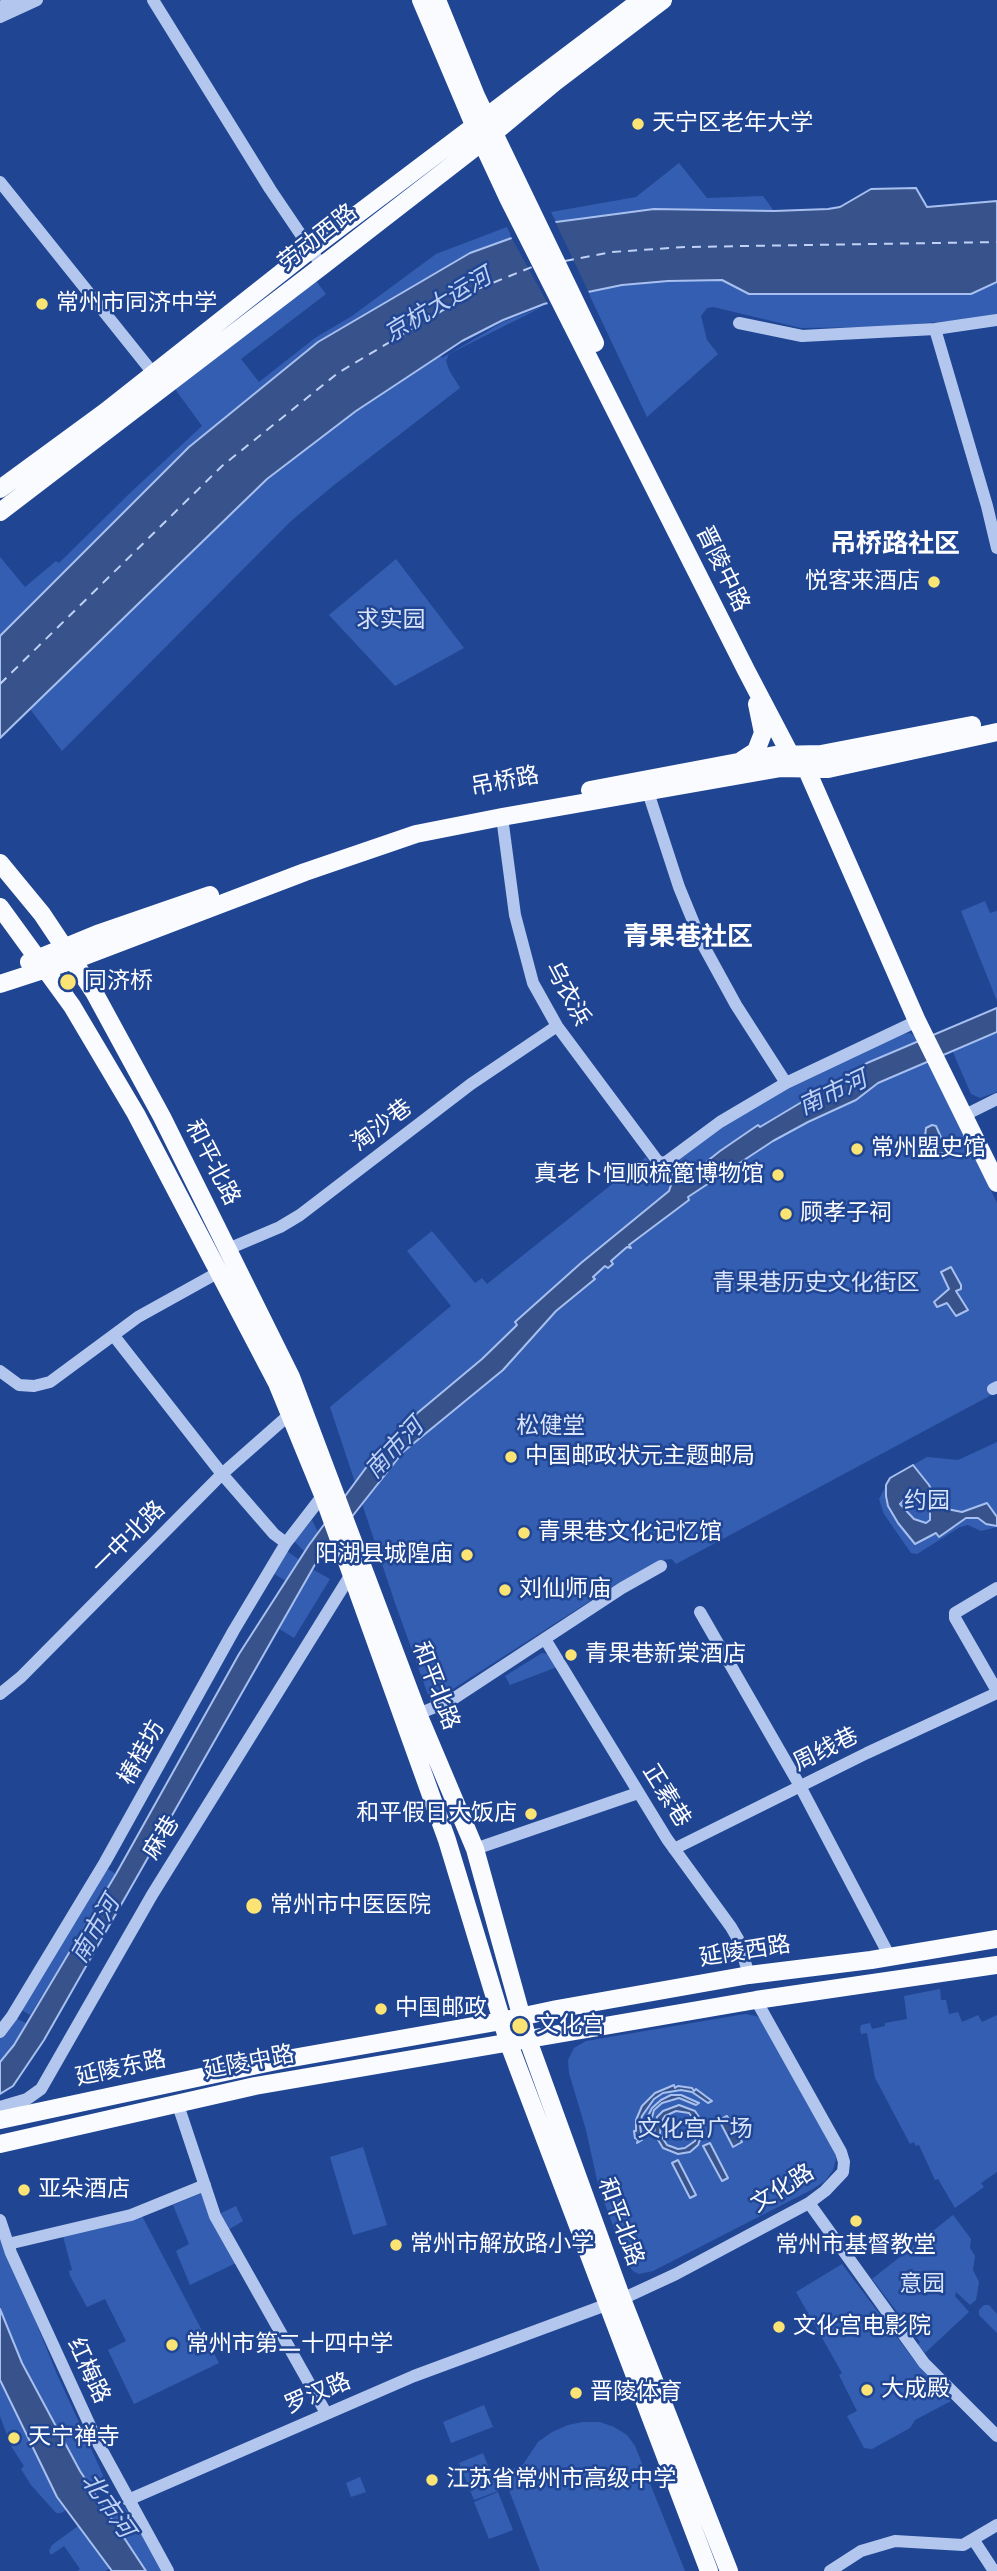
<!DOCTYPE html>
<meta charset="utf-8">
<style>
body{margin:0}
canvas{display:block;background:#204593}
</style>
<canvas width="997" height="2571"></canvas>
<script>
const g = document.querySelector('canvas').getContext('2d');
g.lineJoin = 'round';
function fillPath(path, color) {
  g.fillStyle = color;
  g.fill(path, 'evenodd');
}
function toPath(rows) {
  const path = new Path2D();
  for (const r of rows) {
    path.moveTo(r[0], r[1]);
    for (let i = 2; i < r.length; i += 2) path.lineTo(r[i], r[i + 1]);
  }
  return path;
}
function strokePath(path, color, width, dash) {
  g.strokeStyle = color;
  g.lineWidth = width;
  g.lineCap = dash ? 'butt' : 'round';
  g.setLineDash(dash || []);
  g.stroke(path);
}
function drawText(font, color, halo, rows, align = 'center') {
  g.font = font + ' "Space Grotesk","Noto Sans SC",sans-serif';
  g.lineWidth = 5;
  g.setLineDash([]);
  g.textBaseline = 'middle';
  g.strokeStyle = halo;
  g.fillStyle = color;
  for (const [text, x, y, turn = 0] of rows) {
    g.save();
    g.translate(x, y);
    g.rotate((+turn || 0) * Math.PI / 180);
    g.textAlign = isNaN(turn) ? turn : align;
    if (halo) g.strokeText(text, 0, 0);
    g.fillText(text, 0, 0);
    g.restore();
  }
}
const green = toPath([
 [679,163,707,198,763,196,774,211,654,209,556,222,551,212,636,197],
 [507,227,512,238,470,253,318,342,207,432,189,447,0,636,0,557,25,587,56,561,59,563,130,493,202,426,175,389,316,281,326,294,241,359,259,382,315,338,352,316,436,254],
 [722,280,749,294,971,294,997,282,997,314,963,320,877,327,801,328,713,307,707,308,701,316,707,340,718,354,647,417,588,292,622,285,668,281],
 [542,307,449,354,446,361,449,370,460,388,334,485,291,521,62,751,30,709,181,564,249,494,356,411,440,356,442,358,503,322],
 [396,559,464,648,395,686,329,615],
 [985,901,990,913,997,911,997,1001,961,911],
 [997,1032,997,1092,980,1098,971,1094,952,1050],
 [910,1033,916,1037,997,1203,997,1383,995,1393,676,1564,672,1559,662,1560,618,1583,431,1703,395,1603,330,1407,451,1306,407,1251,432,1231,475,1283,482,1278,487,1284,646,1157,655,1169,664,1170,721,1128,789,1088,901,1034],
 [997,1442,997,1527,981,1531,968,1525,960,1527,917,1554,911,1553,884,1514,879,1499,890,1478,927,1457,958,1460],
 [312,1520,318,1532,305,1552,294,1541],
 [285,1550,300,1560,286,1581,271,1572],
 [312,1569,330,1579,294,1638,278,1628],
 [542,1653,548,1654,557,1667,510,1685,505,1676],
 [106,1868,116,1874,30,2015,20,2009],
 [940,1989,941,2000,946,2000,949,2014,958,2012,962,2022,978,2015,982,2022,997,2015,997,2172,981,2183,984,2187,955,2208,938,2179,935,2180,919,2145,916,2146,914,2142,910,2144,875,2078,867,2033,861,2034,860,2029,861,2025,870,2023,872,2029,885,2026,885,2023,907,2019,904,1996],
 [745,2014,756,2016,763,2021,835,2147,836,2160,833,2170,825,2181,811,2190,653,2271,639,2274,633,2271,628,2265,599,2189,586,2130,569,2073,568,2060,574,2048,586,2041],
 [15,2018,26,2023,14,2045,0,2062,0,2038],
 [363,2147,387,2225,353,2235,330,2157],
 [202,2193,236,2263,190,2285,176,2251,189,2244,173,2205],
 [236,2206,243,2221,228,2230,219,2214],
 [953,2215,971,2239,970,2248,975,2256,973,2270,979,2282,976,2300,970,2305,956,2292,955,2296,969,2312,925,2353,918,2345,920,2342,872,2279],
 [142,2216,219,2363,134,2404,108,2350,126,2341,105,2299,87,2307,70,2276,69,2271,72,2270,63,2236],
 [0,2233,56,2372,103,2475,99,2488,92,2492,22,2363,0,2309],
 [842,2264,914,2360,951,2401,915,2420,910,2428,872,2449,864,2448,847,2416,857,2411,839,2375,842,2373,796,2292],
 [984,2305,989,2305,997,2314,997,2333,979,2315,979,2310],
 [0,2380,57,2497,66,2510,61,2513,56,2513,31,2485,21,2469,24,2466,11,2446,0,2416],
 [484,2405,493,2427,451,2443,443,2422],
 [583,2422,600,2422,614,2427,627,2435,635,2446,685,2571,540,2571,502,2472,522,2466,538,2442,552,2432,568,2425],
 [483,2453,498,2491,474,2500,459,2463],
 [360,2477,366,2492,351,2497,346,2483],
 [498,2492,513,2530,489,2539,474,2502],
 [114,2504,121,2504,126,2509,163,2571,146,2571,103,2509],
 [78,2526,110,2568,105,2571,78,2571,80,2569,64,2546,51,2555,49,2551,52,2545]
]);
const water = toPath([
 [916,188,927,207,997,201,997,282,971,294,749,294,722,280,668,281,622,285,588,292,544,304,503,320,462,341,356,411,267,479,0,738,0,636,189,447,318,342,470,253,556,222,654,209,774,211,828,209,840,207,871,189,916,188],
 [997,1008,997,1032,878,1083,856,1100,808,1122,773,1141,688,1197,689,1200,629,1245,631,1248,627,1247,611,1261,613,1264,608,1268,605,1266,593,1277,595,1279,556,1311,503,1370,403,1452,317,1561,44,2040,13,2086,0,2094,0,2062,14,2045,116,1874,239,1654,309,1545,382,1446,403,1425,482,1359,517,1325,515,1322,581,1263,669,1191,671,1185,664,1177,671,1172,677,1180,686,1178,720,1151,758,1125,760,1127,867,1063,997,1008],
 [932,1125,936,1126,947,1151,941,1154,932,1150,925,1137,926,1128,932,1125],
 [951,1267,961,1285,961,1289,956,1291,968,1310,956,1316,947,1303,937,1307,934,1302,949,1289,941,1272,951,1267],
 [913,1465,929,1485,934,1495,947,1509,962,1512,987,1503,997,1517,997,1526,986,1524,978,1518,966,1518,939,1537,936,1533,915,1544,898,1523,888,1506,886,1496,886,1485,890,1478,913,1465],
 [917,1493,925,1500,930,1512,930,1520,926,1523,914,1519,900,1504,908,1496,917,1493],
 [674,2085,675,2088,678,2086,692,2088,694,2091,696,2089,712,2101,708,2103,692,2092,681,2090,663,2093,654,2099,642,2116,640,2125,642,2140,637,2143,638,2140,635,2138,634,2131,636,2131,636,2120,642,2106,655,2093,674,2085],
 [671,2095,681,2095,699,2103,696,2105,679,2098,662,2103,654,2110,648,2132,645,2133,647,2118,652,2108,661,2100,671,2095],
 [679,2105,695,2111,703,2123,703,2131,698,2145,690,2152,678,2154,663,2148,654,2133,657,2117,663,2111,679,2105],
 [676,2111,689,2113,697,2123,698,2129,695,2141,685,2148,678,2149,667,2145,660,2134,661,2122,665,2116,676,2111],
 [727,2116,742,2142,733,2147,719,2120,727,2116],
 [710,2143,728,2178,722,2181,703,2146,710,2143],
 [678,2160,696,2195,690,2198,672,2163,678,2160],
 [0,2309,22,2363,80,2471,146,2571,112,2571,57,2497,0,2380,0,2309]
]);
const pier = toPath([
 [554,219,590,295,549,306,510,235]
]);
const ferry = toPath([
 [565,261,612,252,685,247,997,242],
 [0,684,222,466,338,373,480,288,532,267]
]);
const minor = toPath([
 [153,0,270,189,322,266],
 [0,7,17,0],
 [0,17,37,0],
 [0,182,153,373],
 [739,323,802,336,935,329,997,320],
 [935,329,987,506,997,548],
 [648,792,679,887,702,943,736,1005,786,1083],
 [502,817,515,915,533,983,557,1026,659,1163,666,1162,720,1122,786,1083,917,1021],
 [963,1116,997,1099],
 [228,1249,280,1227,300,1215,471,1084,557,1026],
 [114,1336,222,1474,274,1534,286,1543],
 [0,1371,19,1385,34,1386,50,1382,138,1317,219,1272],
 [993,1389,997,1387],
 [997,1588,955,1613,955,1618,997,1691],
 [700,1612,800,1786,890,1957],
 [545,1639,667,1839,731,1927,738,1939,749,1975],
 [0,1694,21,1677,222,1474,290,1414],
 [418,1714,450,1701,622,1588,661,1566],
 [475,1849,638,1793],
 [674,1849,867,1753,997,1693],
 [0,2032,12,2016,105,1862,234,1630,286,1543,323,1495],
 [177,2102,215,2216,326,2413],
 [0,2107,27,2099,41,2089,152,1895,353,1571],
 [809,2203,924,2363,997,2436],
 [0,2220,11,2253,98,2443,168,2571],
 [8,2244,131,2215,205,2185],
 [128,2500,414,2376,622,2299,676,2274,809,2203,825,2191,843,2172,844,2162,841,2152,756,2000],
 [973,2539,994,2571],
 [830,2571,861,2551,895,2541,963,2545,997,2525]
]);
const major = toPath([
 [421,0,474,125,508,198,746,670,790,754,806,768,917,1021,997,1183],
 [437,0,476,96,595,343],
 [0,489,105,412,310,250,641,0],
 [0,512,322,266,495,132,555,82,663,0],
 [742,760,756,751,763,733,757,704],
 [590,790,775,755,821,754,972,725],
 [0,863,42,914,94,992,162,1117,291,1377,418,1714,475,1849,528,2040,622,2299,729,2571],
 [0,907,72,1006,136,1114,277,1383,323,1495,447,1840,509,2044,709,2571],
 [29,962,97,934,210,895],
 [0,984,74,960,305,872,416,834,502,817,781,768,828,769,997,732],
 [0,2120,281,2060,496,2022,557,2009,749,1975,871,1960,997,1939],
 [0,2144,255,2086,756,2000,997,1965]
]);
const markers = [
 [638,124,7,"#fbe474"],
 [42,304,7,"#fbe474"],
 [934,582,7,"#fbe474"],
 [68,982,9,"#fbe474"],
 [857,1149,7,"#fbe474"],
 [778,1175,7,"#fbe474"],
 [786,1214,7,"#fbe474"],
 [511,1457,7,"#fbe474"],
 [524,1533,7,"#fbe474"],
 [467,1555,7,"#fbe474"],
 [505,1590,7,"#fbe474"],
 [571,1655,7,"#fbe474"],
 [531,1814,7,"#fbe474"],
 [254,1906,9,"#fbe474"],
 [381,2009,7,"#fbe474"],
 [520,2026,9,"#fbe474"],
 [24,2190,7,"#fbe474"],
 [856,2221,7,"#fbe474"],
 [396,2245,7,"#fbe474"],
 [779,2327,7,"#fbe474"],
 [172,2345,7,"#fbe474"],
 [867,2390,7,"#fbe474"],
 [576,2393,7,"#fbe474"],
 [14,2438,7,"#fbe474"],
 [432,2480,7,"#fbe474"]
];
const poiNames = [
 ["天宁区老年大学",652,124],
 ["常州市同济中学",56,304],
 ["悦客来酒店",920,582,"right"],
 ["同济桥",84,982],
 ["常州盟史馆",871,1149],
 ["真老卜恒顺梳篦博物馆",764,1175,"right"],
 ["顾孝子祠",800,1214],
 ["中国邮政状元主题邮局",525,1457],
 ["青果巷文化记忆馆",538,1533],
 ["阳湖县城隍庙",453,1555,"right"],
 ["刘仙师庙",519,1590],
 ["青果巷新棠酒店",585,1655],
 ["和平假日大饭店",517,1814,"right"],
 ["常州市中医医院",270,1906],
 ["中国邮政",395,2009],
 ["文化宫",536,2026],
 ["亚朵酒店",38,2190],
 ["常州市解放路小学",410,2245],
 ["常州市基督教堂",856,2246,"center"],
 ["文化宫电影院",793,2327],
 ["常州市第二十四中学",186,2345],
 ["大成殿",881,2390],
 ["晋陵体育",590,2393],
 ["天宁禅寺",28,2438],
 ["江苏省常州市高级中学",446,2480]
];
const streetNames = [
 ["劳动西路",318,238,-38],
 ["晋陵中路",722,569,64],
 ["吊桥路",505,782,-11],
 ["乌衣浜",567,994,62],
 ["淘沙巷",382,1126,-37],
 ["和平北路",212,1163,63],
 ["一中北路",129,1538,-45],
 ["和平北路",435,1686,69],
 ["周线巷",826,1750,-26],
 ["椿桂坊",142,1753,-61],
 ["正素巷",666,1796,58],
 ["麻巷",162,1838,-58],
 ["延陵西路",745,1952,-9],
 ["延陵中路",249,2063,-11],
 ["延陵东路",121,2069,-12],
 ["文化路",783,2189,-32],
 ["和平北路",620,2222,70],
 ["红梅路",88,2371,65],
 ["罗汉路",318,2394,-23]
];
const parkNames = [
 ["求实园",391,621],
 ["青果巷历史文化街区",816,1284],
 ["松健堂",551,1427],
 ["约园",927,1502],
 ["文化宫广场",695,2130],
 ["意园",922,2285]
];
const waterNames = [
 ["京杭大运河",438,306,-31],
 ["南市河",833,1094,-25],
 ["南市河",395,1449,-47],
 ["南市河",96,1930,-60],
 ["北市河",107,2506,55]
];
const quarterNames = [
 ["吊桥路社区",895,545],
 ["青果巷社区",688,938]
];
fillPath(green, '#345eb1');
fillPath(water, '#38538c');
strokePath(water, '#a7c0ef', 2);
fillPath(pier, '#204593');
strokePath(ferry, '#bfd1f4', 2, [9, 7]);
strokePath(minor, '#b3c7ee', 12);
strokePath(major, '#fafbff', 18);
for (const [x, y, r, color] of markers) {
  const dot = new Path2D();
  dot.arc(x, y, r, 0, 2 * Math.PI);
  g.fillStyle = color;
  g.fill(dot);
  strokePath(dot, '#204593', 2.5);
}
drawText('23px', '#fff', '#204593', poiNames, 'left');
drawText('23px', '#fff', '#204593', streetNames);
drawText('23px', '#d9e4fa', '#204593', parkNames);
drawText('italic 24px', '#bfd1f4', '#204593', waterNames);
drawText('bold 26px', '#fff', '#204593', quarterNames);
</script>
